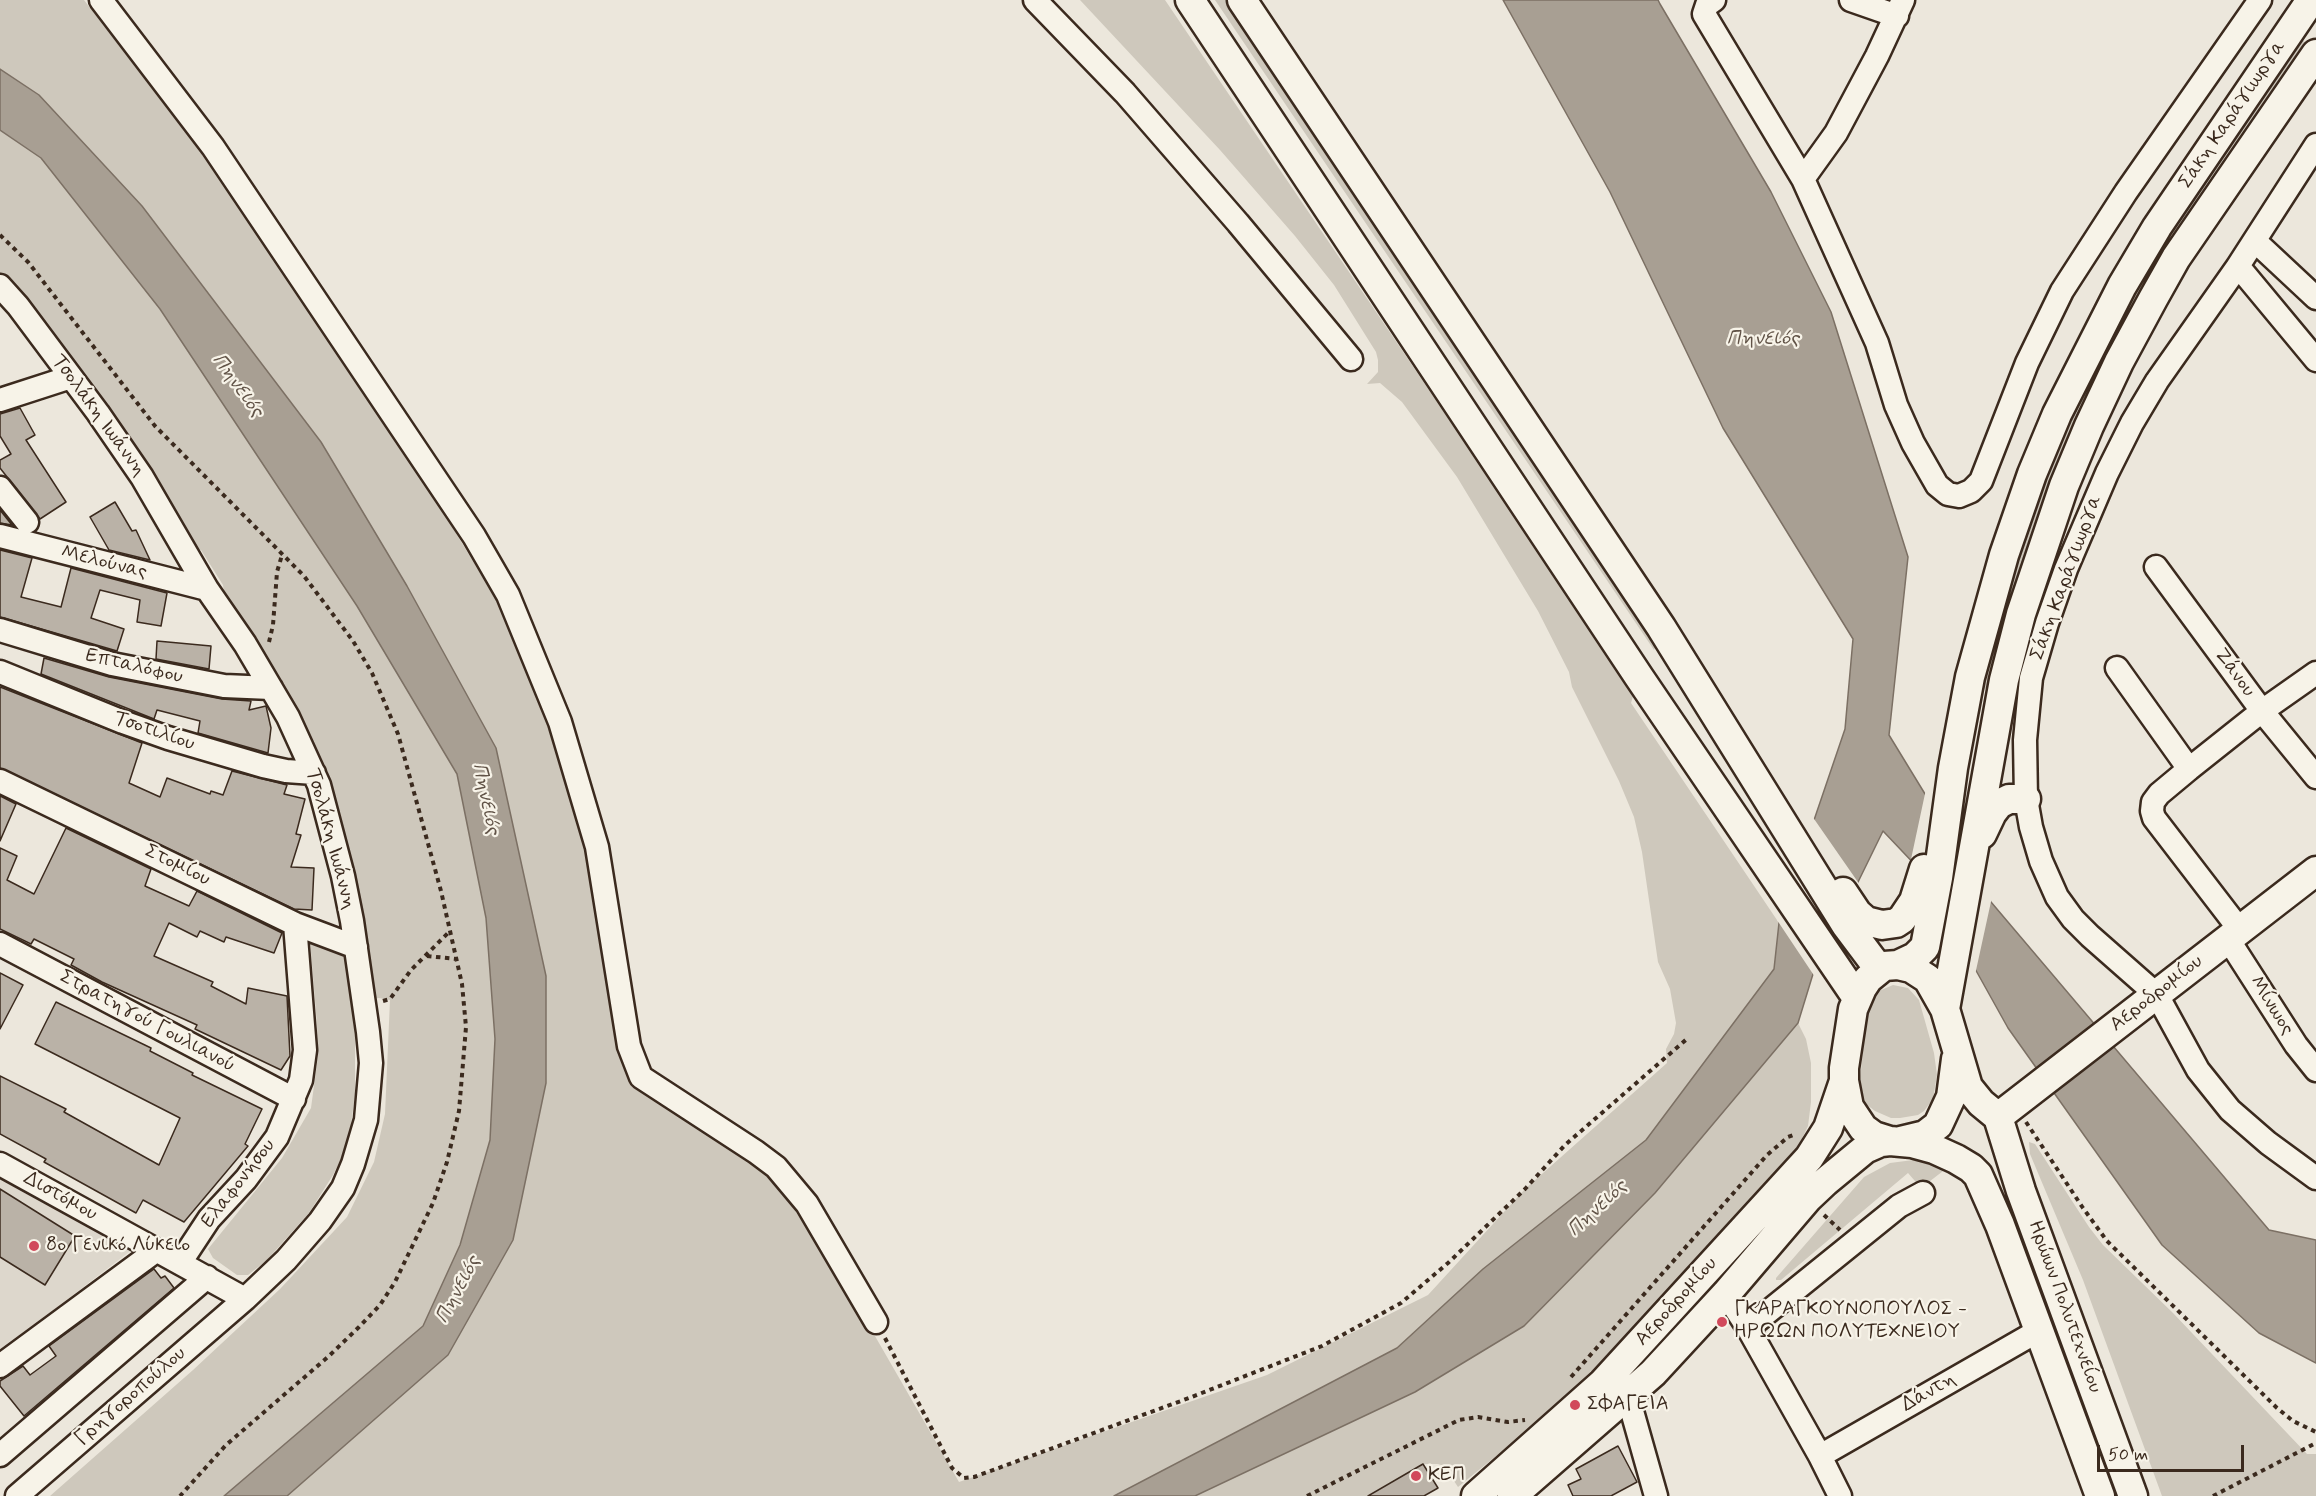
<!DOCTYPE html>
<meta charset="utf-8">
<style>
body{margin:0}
#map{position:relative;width:2316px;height:1496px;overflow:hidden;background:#ece7dc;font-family:Mynerve,sans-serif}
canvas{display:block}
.scale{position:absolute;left:2097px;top:1445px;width:147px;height:27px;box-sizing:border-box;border:3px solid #3b2a1e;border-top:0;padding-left:8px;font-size:18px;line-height:21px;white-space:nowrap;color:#3b2a1e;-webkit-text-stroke:4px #f7f3e8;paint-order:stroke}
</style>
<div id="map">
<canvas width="2316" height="1496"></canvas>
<div class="scale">50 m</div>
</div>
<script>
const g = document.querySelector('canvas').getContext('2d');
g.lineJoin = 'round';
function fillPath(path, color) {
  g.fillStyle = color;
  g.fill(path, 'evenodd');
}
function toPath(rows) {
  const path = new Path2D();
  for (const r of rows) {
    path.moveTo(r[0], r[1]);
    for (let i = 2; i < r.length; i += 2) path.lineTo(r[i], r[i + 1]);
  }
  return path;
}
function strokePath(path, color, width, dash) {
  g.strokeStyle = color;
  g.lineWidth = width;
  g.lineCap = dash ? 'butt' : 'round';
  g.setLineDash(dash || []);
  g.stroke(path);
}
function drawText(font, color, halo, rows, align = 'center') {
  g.font = font + ' Mynerve,sans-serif';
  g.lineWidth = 4.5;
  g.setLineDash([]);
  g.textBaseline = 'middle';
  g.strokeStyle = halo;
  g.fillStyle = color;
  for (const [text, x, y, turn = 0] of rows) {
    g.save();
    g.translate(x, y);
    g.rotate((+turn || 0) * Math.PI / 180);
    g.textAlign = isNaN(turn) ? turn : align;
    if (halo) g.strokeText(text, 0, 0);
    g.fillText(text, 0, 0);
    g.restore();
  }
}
const built = toPath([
 [0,1176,133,1249,0,1351]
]);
const green = toPath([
 [0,0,84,0,200,151,412,460,498,603,597,847,639,1073,761,1159,860,1310,959,1482,1267,1375,1428,1295,1525,1189,1667,1063,1666,1049,1674,1034,1676,1023,1670,989,1658,962,1642,852,1634,817,1619,781,1572,687,1569,672,1538,611,1457,477,1402,402,1380,383,1367,384,1378,372,1378,360,1376,352,1334,285,1295,236,1220,150,1080,0,1165,0,1634,693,1631,703,1779,923,1774,970,1646,1140,1483,1269,1397,1348,1114,1496,287,1496,448,1355,513,1240,496,748,407,586,321,442,142,206,39,95,0,69],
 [1215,0,1227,0,1251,35,1658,641,1654,650],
 [2300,39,2308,44,2215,173,2158,261,1990,689,1980,688,2010,577,2047,474,2073,412,2146,264],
 [0,130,41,158,160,309,357,606,457,774,486,918,495,1039,490,1140,460,1245,423,1326,224,1496,50,1496,193,1370,280,1289,347,1217,374,1162,385,1114,390,1000,379,998,372,999,332,794,314,743,303,721,281,682,225,600,223,585,201,550,192,549,17,292,0,274],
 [310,941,340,952,344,957,348,973,355,1037,355,1094,350,1132,344,1153,333,1175,309,1213,267,1260,248,1275,237,1275,213,1258,208,1249,282,1158,311,1108,318,1056,317,1024],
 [1893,985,1908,988,1919,1000,1934,1053,1937,1075,1933,1099,1924,1111,1918,1115,1900,1118,1891,1118,1875,1111,1862,1101,1859,1090,1867,1010,1874,996,1879,991],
 [1798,1023,1806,1039,1811,1063,1811,1102,1808,1126,1797,1149,1787,1162,1600,1367,1544,1417,1458,1487,1444,1466,1438,1464,1423,1464,1372,1496,1195,1496,1415,1392,1655,1193],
 [2029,1142,2035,1144,2089,1227,2103,1245,2173,1313,2307,1454,2316,1454,2316,1496,2162,1496,2083,1280,2030,1154],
 [1921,1159,1947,1168,1921,1188,1908,1173,1781,1280,1776,1280,1776,1278,1864,1177,1890,1163]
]);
const water = toPath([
 [1503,0,1658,0,1660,4,1771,192,1831,312,1908,557,1889,735,1991,902,2269,1230,2316,1240,2316,1363,2259,1333,2162,1245,2008,1028,1920,870,1883,831,1813,974,1798,1023,1655,1193,1524,1326,1415,1392,1195,1496,1114,1496,1397,1348,1483,1269,1646,1140,1774,969,1779,923,1845,729,1853,639,1723,428,1610,192,1503,0],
 [0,69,39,95,142,206,321,442,407,586,496,748,546,976,546,1083,513,1240,448,1355,287,1496,224,1496,423,1326,460,1245,490,1140,495,1039,486,918,457,774,357,606,160,309,41,158,0,130,0,69]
]);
const pier = toPath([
 [1926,789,1992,897,1975,975,1917,872,1910,864],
 [1812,816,1860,885,1815,977,1777,920]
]);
const building = toPath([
 [20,408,35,435,26,440,66,502,40,519,0,468,0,460,11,454,0,436,0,414,20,408],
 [115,502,132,531,136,530,150,560,109,550,90,517,115,502],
 [0,510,12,525,0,523,0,510],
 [0,550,32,558,21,597,61,607,71,568,167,593,161,626,137,622,140,600,100,590,91,618,124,629,117,651,0,617,0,550],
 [157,641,211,646,209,669,156,659,157,641],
 [44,658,109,677,222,699,251,701,249,710,266,706,271,728,268,753,198,733,200,721,157,710,154,719,41,674,44,658],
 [0,687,142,743,129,783,160,797,167,778,210,794,211,791,223,795,232,771,287,785,284,794,305,799,296,834,301,835,291,867,314,868,312,910,294,909,0,768,0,687],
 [0,796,16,804,0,841,0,796],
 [66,828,151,869,145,886,189,906,197,891,282,933,274,953,226,937,224,942,200,931,197,937,169,923,154,956,213,982,211,986,246,1004,248,988,287,996,290,1056,281,1070,195,1029,197,1025,102,982,71,965,74,959,34,939,31,944,0,929,0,848,17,856,7,880,34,894,66,828],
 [0,973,23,985,0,1029,0,973],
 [56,1002,151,1048,150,1051,193,1073,192,1075,262,1109,245,1144,248,1146,184,1222,143,1200,136,1213,44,1162,46,1159,0,1134,0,1076,66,1109,64,1112,159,1165,180,1118,35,1044,56,1002],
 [0,1189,75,1236,45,1285,0,1257,0,1189],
 [154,1269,161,1278,165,1276,174,1288,24,1416,0,1386,0,1381,23,1366,30,1375,56,1356,49,1346,154,1269],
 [1618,1446,1637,1482,1611,1496,1573,1496,1568,1485,1581,1479,1576,1469,1618,1446],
 [1423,1464,1438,1488,1424,1496,1368,1496,1423,1464]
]);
const path = toPath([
 [0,235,28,262,155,426,304,576,353,641,372,673,398,734,441,891,462,984,466,1027,459,1111,447,1162,433,1203,395,1282,380,1305,359,1327,329,1356,226,1445,180,1496],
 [269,642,273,625,277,572,282,555],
 [427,956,457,959],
 [383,1001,390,999,411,970,449,932],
 [2026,1122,2083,1208,2107,1241,2277,1408,2293,1421,2316,1432],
 [1824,1215,1840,1230],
 [885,1338,952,1468,964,1478,974,1477,1189,1398,1322,1346,1401,1303,1448,1263,1525,1189,1565,1145,1688,1038],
 [1571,1377,1767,1155,1788,1137,1796,1134],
 [1307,1496,1459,1420,1478,1417,1508,1422,1525,1420],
 [2213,1496,2316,1443]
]);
const minor = toPath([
 [101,0,213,147,474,536,508,595,560,722,597,847,629,1046,641,1077,756,1152,776,1167,807,1204,876,1322],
 [1035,0,1125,93,1238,223,1351,359],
 [1714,0,1707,5,1704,14,1803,179],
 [1851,0,1897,16],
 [1903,0,1877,56,1836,133,1803,179,1877,343,1896,405,1913,443,1937,485,1948,494,1959,496,1971,491,1981,481,2027,363,2062,291,2126,192,2260,0],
 [2316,145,2238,266,2157,381,2132,423,2107,473,2066,569,2047,623,2031,678,2025,740,2026,799,2031,827,2041,861,2057,897,2073,919,2090,936,2157,995,2198,1070,2230,1110,2268,1143,2316,1178],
 [2255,241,2316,298],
 [2238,266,2316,360],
 [0,286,18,306,98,413,142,477,207,589,245,644,288,717,319,785,343,876,352,921,368,1032,371,1063,366,1120,353,1164,343,1188,320,1221,286,1260,245,1299,17,1496],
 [0,400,71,377],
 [0,488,27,522],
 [0,536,207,589],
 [2156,567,2262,711,2316,777],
 [0,630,112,664,224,686,271,688],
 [2117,668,2189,769],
 [0,672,123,722,168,738,263,766,286,771,314,773],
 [0,781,295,924,356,947],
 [2240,930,2154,818,2152,811,2153,802,2159,794,2189,769,2262,711,2316,673],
 [2228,939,2296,1045,2316,1070],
 [0,944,294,1099],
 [0,1164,245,1299],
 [180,1263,209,1219,246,1179,277,1137,301,1080,305,1050,295,924],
 [1726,1294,1748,1328,1820,1456,1840,1496],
 [1748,1328,1899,1206,1923,1193],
 [0,1366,157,1250],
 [1628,1397,1656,1496],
 [0,1455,207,1277],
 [1820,1456,2038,1331]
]);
const major = toPath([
 [1190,0,1639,677,1857,998],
 [1242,0,1661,627,1846,925,1879,969],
 [1982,834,1992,813,1999,804,2009,799,2026,799],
 [1843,892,1857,913,1866,921,1882,925,1896,923,1902,919,1914,901,1924,869],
 [1898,965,1915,957,1925,947,1938,878,1953,768,1970,677,2004,555,2032,474,2057,414,2122,286,2157,227,2311,0],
 [1945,1009,2004,680,2021,614,2064,486,2089,426,2119,362,2153,299,2176,258,2316,54],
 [1998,1117,2316,871],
 [1900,1141,1925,1135,1938,1125,1951,1097,1956,1059],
 [1476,1496,1603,1383,1809,1158,1828,1128,1844,1081],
 [1512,1496,1653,1373,1726,1294,1808,1198,1825,1182,1865,1149,1881,1142,1890,1141],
 [2100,1496,2000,1225,1978,1175,1971,1168,1956,1159,1934,1149,1912,1143,1890,1141,1874,1136,1863,1128,1849,1107,1844,1081,1844,1068,1853,1009,1862,988,1868,979,1884,966,1898,965,1911,968,1928,979,1945,1009,1968,1087,1981,1103,1998,1117,2021,1191,2133,1496]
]);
const markers = [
 [34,1246,6,"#d1495b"],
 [1722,1322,6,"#d1495b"],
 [1575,1405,6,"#d1495b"],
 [1416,1476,6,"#d1495b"]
];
const streetNames = [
 ["Σάκη Καράγιωργα",2233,115,-56],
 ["Τσολάκη Ιωάννη",98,416,54],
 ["Μελούνας",104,563,14],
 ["Σάκη Καράγιωργα",2067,578,-70],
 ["Επταλόφου",134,667,13],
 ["Ζάνου",2234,673,54],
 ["Τσοτιλίου",154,732,19],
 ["Τσολάκη Ιωάννη",330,839,75],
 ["Στομίου",177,866,26],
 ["Αεροδρομίου",2157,994,-38],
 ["Μίνωος",2271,1006,58],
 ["Στρατηγού Γουλιανού",147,1022,28],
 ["Ελαφονήσου",239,1184,-52],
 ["Διστόμου",60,1197,29],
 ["Αεροδρομίου",1677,1302,-48],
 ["Ηρώων Πολυτεχνείου",2064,1307,70],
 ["Δάντη",1929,1393,-30],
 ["Γρηγοροπούλου",131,1397,-41]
];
const poiNames = [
 ["8ο Γενικό Λύκειο",46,1246],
 ["ΓΚΑΡΑΓΚΟΥΝΟΠΟΥΛΟΣ -",1734,1310],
 ["ΗΡΩΩΝ ΠΟΛΥΤΕΧΝΕΙΟΥ",1734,1333],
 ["ΣΦΑΓΕΙΑ",1587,1405],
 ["ΚΕΠ",1428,1476]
];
const waterNames = [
 ["Πηνειός",1763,340],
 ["Πηνειός",237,386,54],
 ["Πηνειός",485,799,78],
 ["Πηνειός",1598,1209,-43],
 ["Πηνειός",459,1290,-62]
];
fillPath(built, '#ddd7cc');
fillPath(green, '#cec8bc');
fillPath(water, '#a89f93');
strokePath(water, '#7c7064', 1.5);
fillPath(pier, '#ece7dc');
fillPath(building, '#bab2a7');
strokePath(building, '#3b2a1e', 1.5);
strokePath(minor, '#3b2a1e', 27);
strokePath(major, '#3b2a1e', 33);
strokePath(path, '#3b2a1e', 4, [4.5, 4.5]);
strokePath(minor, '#f7f3e8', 22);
strokePath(major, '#f7f3e8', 28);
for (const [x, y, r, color] of markers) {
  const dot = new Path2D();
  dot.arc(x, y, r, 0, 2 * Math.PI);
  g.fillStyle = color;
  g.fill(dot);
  strokePath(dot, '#f7f3e8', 2);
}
drawText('20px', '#3b2a1e', '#f7f3e8', streetNames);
drawText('20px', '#3b2a1e', '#f7f3e8', poiNames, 'left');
drawText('italic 21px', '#615347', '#f7f3e8', waterNames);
</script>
